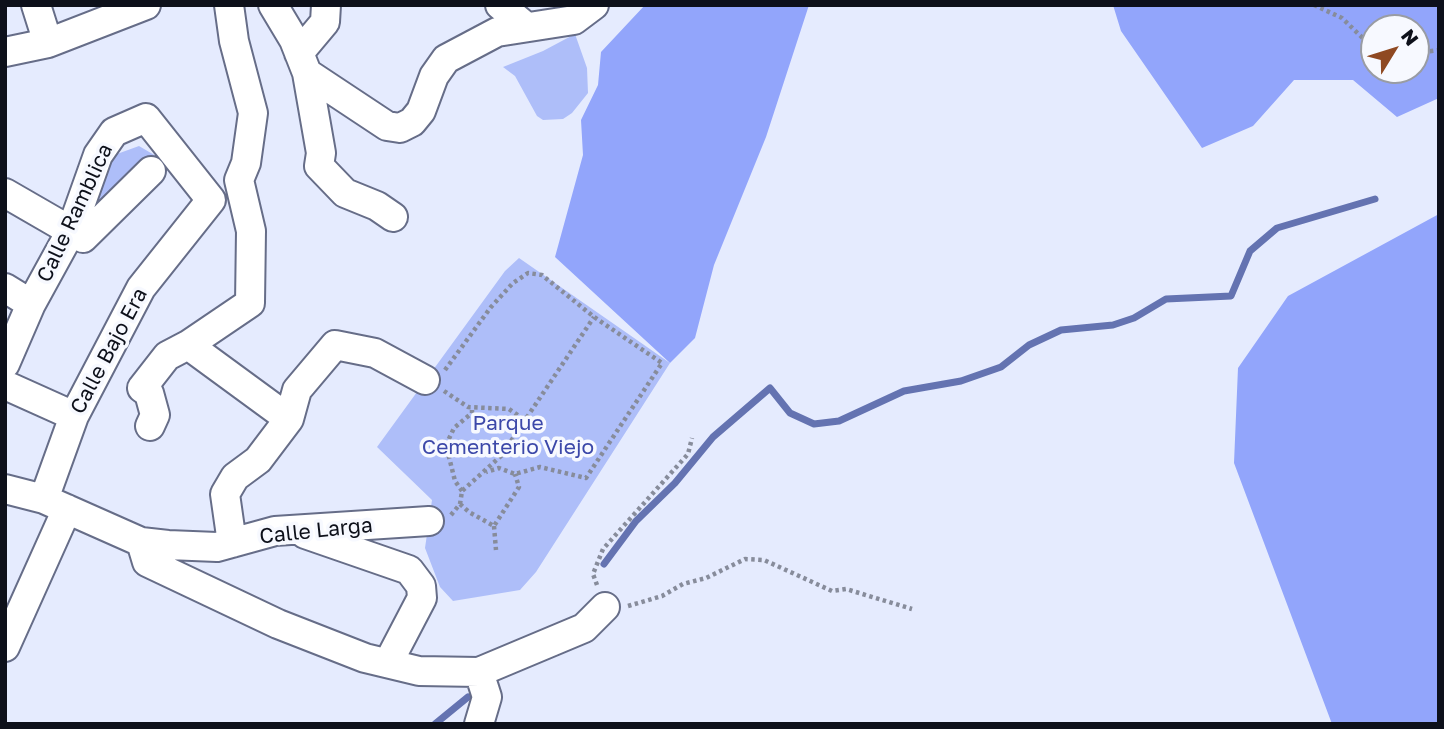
<!DOCTYPE html>
<style>
body{margin:0}
#map{position:relative;width:1444px;height:729px;overflow:hidden;background:#e5ebfe;font-family:"Golos Text",sans-serif}
canvas{display:block}
.frame{position:absolute;inset:0;border:7px solid #0d101a;pointer-events:none}
.north{position:absolute;left:1360px;top:14px;width:70px;height:70px;box-sizing:border-box;background:#f7f9ff;border:2px solid #999ca3;border-radius:50%;rotate:52deg;font-size:19px;font-weight:700;line-height:28px;text-align:center;color:#0d101a}
.north::after{content:'';display:block;margin:auto;width:24px;height:32px;background:#8f4922;clip-path:polygon(50% 0,100% 100%,50% 72%,0 100%)}
</style>
<div id="map">
<canvas width="1444" height="729"></canvas>
<div class="frame"></div>
<div class="north">N</div>
</div>
<script>
const g = document.querySelector('canvas').getContext('2d');
g.lineJoin = 'round';
function fillPath(path, color) {
  g.fillStyle = color;
  g.fill(path, 'evenodd');
}
function toPath(rows) {
  const path = new Path2D();
  for (const r of rows) {
    path.moveTo(r[0], r[1]);
    for (let i = 2; i < r.length; i += 2) path.lineTo(r[i], r[i + 1]);
  }
  return path;
}
function strokePath(path, color, width, dash) {
  g.strokeStyle = color;
  g.lineWidth = width;
  g.lineCap = dash ? 'butt' : 'round';
  g.setLineDash(dash || []);
  g.stroke(path);
}
function drawText(font, color, halo, rows, align = 'center') {
  g.font = font + ' "Golos Text",sans-serif';
  g.lineWidth = 7;
  g.setLineDash([]);
  g.textBaseline = 'middle';
  g.strokeStyle = halo;
  g.fillStyle = color;
  for (const [text, x, y, turn = 0] of rows) {
    g.save();
    g.translate(x, y);
    g.rotate((+turn || 0) * Math.PI / 180);
    g.textAlign = isNaN(turn) ? turn : align;
    if (halo) g.strokeText(text, 0, 0);
    g.fillText(text, 0, 0);
    g.restore();
  }
}
const green = toPath([
 [575,34,587,68,588,93,572,113,563,119,543,120,537,116,515,76,503,67,543,51],
 [139,146,156,156,95,220,85,210,106,158],
 [519,258,670,363,536,572,520,590,453,601,440,587,425,548,432,500,377,447,505,271]
]);
const forest = toPath([
 [645,5,809,5,766,137,714,265,695,338,670,363,555,257,583,155,581,120,598,85,601,52],
 [1113,5,1439,5,1439,98,1397,117,1353,80,1294,80,1253,126,1202,148,1121,31],
 [1374,28,1416,28,1416,70,1374,70],
 [1439,214,1439,724,1332,724,1234,463,1238,368,1288,296]
]);
const stream = toPath([
 [604,564,636,521,675,483,713,437,770,388,790,413,814,424,839,421,904,391,961,381,1001,367,1029,345,1061,330,1113,325,1134,318,1166,299,1231,296,1250,251,1277,228,1375,199],
 [435,724,468,697]
]);
const path = toPath([
 [1314,5,1342,18,1374,49],
 [1416,53,1439,50],
 [445,370,491,307,513,283,528,273,542,275,594,317,662,363,586,478,540,467,515,474,499,468,486,472],
 [444,391,468,407,509,409,525,420],
 [462,491,455,481,446,445,454,428,472,413,472,408],
 [460,504,469,512,494,526,519,487,515,474],
 [451,515,460,504,462,491,501,456,594,317],
 [494,526,496,550],
 [597,585,593,574,603,549,688,454,692,438],
 [628,606,662,596,683,584,706,578,745,559,764,560,832,591,846,589,912,609]
]);
const minor = toPath([
 [36,5,48,43],
 [229,5,234,41,253,113,246,163,239,180,251,231,250,303,188,345,289,419],
 [273,5,294,40,307,73,321,153,319,166,345,193,377,206,393,217],
 [500,5,524,25],
 [5,52,48,43,146,5],
 [299,53,325,22,326,5],
 [307,73,387,126,400,128,412,122,421,111,434,76,446,59,497,32,574,20,594,5],
 [5,193,83,238,151,171],
 [5,288,31,304],
 [5,364,31,304,71,231,98,155,114,132,146,118,211,200,141,288,74,416,44,499],
 [5,385,74,416],
 [150,426,155,415,149,393,142,388,167,356,188,345],
 [5,489,44,499,141,542,168,545,217,547,275,531,429,521],
 [305,534,409,570,421,586,422,598,388,663],
 [141,542,147,562,278,624,365,658,419,671,479,672,584,628,605,607],
 [232,543,225,494,235,477,258,460,289,419,297,390,335,345,375,353,425,380],
 [5,647,67,509],
 [479,672,487,697,479,724]
]);
const streetNames = [
 ["Calle Ramblica",75,213,-65],
 ["Calle Bajo Era",109,351,-62],
 ["Calle Larga",316,531,-6]
];
const parkNames = [
 ["Parque",508,423],
 ["Cementerio Viejo",508,447]
];
fillPath(green, '#aebef9');
fillPath(forest, '#92a5fb');
strokePath(stream, '#6473b1', 7);
strokePath(minor, '#666d88', 32);
strokePath(path, '#878c9b', 4.5, [3.5, 3.5]);
strokePath(minor, '#fff', 28);
drawText('21px', '#0d101a', '#f7f9ff', streetNames);
drawText('21px', '#3c48a9', '#f7f9ff', parkNames);
</script>
